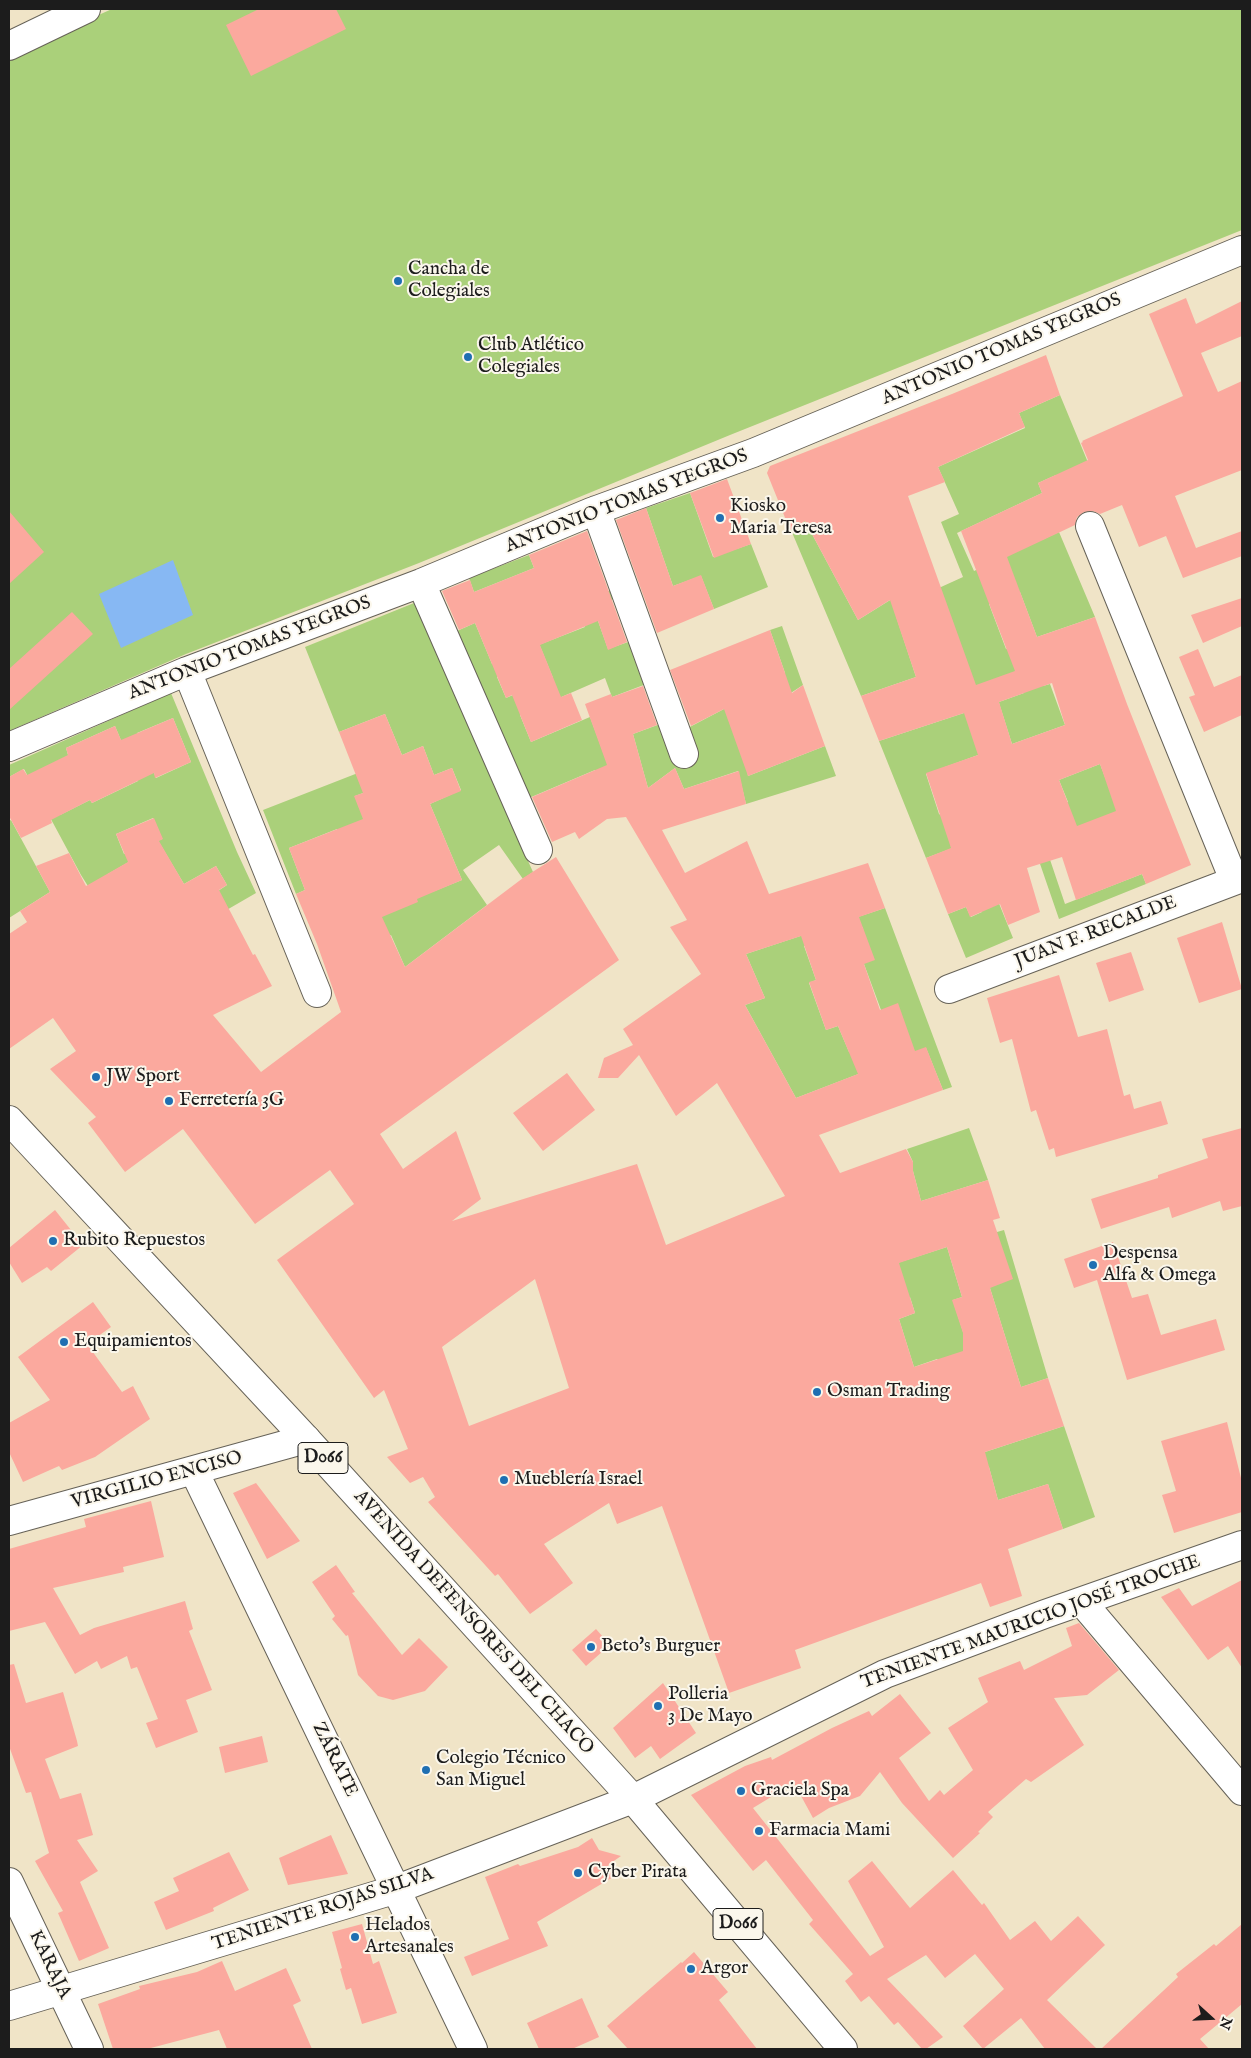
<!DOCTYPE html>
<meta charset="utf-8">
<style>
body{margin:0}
#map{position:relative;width:1251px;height:2058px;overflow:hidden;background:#f0e4c7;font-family:"IM FELL English",serif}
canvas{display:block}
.frame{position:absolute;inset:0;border:10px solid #1c1c1c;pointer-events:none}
.north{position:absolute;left:1186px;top:1993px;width:50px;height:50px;-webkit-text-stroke:4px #fbf7ec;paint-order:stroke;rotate:110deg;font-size:14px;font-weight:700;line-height:20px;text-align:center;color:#1c1c1c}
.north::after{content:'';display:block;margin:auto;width:18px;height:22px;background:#1c1c1c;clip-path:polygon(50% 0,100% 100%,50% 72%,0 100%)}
</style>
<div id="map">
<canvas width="1251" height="2058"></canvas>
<div class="frame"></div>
<div class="north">N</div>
</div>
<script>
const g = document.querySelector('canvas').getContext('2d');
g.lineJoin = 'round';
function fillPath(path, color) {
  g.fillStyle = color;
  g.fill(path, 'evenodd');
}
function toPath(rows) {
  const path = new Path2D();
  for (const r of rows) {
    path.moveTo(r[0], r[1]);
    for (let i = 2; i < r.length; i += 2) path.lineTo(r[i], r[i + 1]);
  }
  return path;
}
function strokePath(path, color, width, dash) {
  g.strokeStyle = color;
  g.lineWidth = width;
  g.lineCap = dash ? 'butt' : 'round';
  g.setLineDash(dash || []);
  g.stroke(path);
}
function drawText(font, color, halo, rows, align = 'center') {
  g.font = font + ' "IM FELL English",serif';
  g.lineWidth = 4;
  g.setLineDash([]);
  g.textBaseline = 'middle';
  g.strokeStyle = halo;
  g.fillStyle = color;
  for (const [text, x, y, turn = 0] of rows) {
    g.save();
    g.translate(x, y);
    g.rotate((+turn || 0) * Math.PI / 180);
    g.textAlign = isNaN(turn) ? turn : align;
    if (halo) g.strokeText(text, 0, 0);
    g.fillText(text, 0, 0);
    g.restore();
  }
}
const green = toPath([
 [112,9,1242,9,1242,230,730,435,419,563,186,654,9,731,9,55],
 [1060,395,1099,489,1056,475,1038,483,1042,493,957,533,974,571,1059,532,1095,617,1037,637,1020,592,989,604,1006,649,1027,641,1043,686,1050,684,1065,725,1012,744,999,703,978,755,926,774,939,814,977,839,926,858,879,741,964,713,896,616,916,677,861,696,791,530,805,521,858,620,916,584,941,587,963,577,941,522,959,514,938,467,1025,428,1019,413],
 [1016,671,1024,693,999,702],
 [690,493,713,557,751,544,768,587,714,609,701,576,673,586,646,508],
 [529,555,534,568,474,592,469,578],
 [616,588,619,597,593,607,608,649,634,640,649,683,612,697,605,678,520,715,531,742,590,717,624,807,613,814,595,770,529,798,457,631,475,623,492,664,527,650,497,677,506,698,553,678,540,646,531,648,585,627,576,604],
 [419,601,491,779,533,872,523,879,499,845,463,870,487,905,405,967,391,935,369,944,362,925,408,878,432,892,462,880,430,804,461,790,452,768,434,775,423,746,402,755,385,714,339,732,305,647],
 [782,626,803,685,742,725,748,776,825,746,836,776,746,804,738,771,684,789,675,768,648,788,633,734,663,723,684,730,724,709,785,673,770,630],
 [171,693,237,852,256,893,142,959,113,926,81,875,24,769,9,777,9,765],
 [173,718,191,762,156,778,137,733],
 [115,726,138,781,92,803,90,800,60,815,68,755,66,748],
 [153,818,162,839,124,854,116,834],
 [160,844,184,884,216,866,227,885,218,891,108,874],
 [1100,764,1126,832,1088,842,1041,833,1065,904,1142,874,1146,884,1059,919,1016,794,1038,812,1068,802,1059,780],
 [363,771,371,790,355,796,379,858,353,870,337,829,289,848,305,890,296,894,263,810],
 [11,820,50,892,9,918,9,821],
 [996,896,1013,938,966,958,948,914,966,907,971,917,982,912,979,903],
 [885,908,952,1087,943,1090,926,1048,796,1098,745,1005,765,998,746,954],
 [863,927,864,964,881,1010,849,1052,838,1026,826,1030,809,983,816,980,804,946],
 [969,1128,988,1180,921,1201,913,1171,913,1162,907,1149],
 [1004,1230,1048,1378,1021,1387,990,1288,997,1232],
 [947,1247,962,1297,953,1300,984,1399,937,1359,914,1367,899,1319,915,1313,910,1297,894,1303,894,1264],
 [1064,1426,1095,1517,1063,1529,1048,1484,998,1500,989,1467,973,1456]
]);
const water = toPath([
 [173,560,193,615,121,648,99,594]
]);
const building = toPath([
 [259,9,336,9,346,29,251,76,226,25],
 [1186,298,1196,324,1242,301,1242,336,1201,353,1218,392,1242,381,1242,470,1175,496,1196,548,1242,531,1242,556,1183,578,1166,536,1139,547,1122,505,1100,514,1093,511,1084,512,1077,517,1075,525,1007,557,1037,637,1095,617,1127,704,1191,865,1146,884,1142,874,1076,900,1062,857,1027,868,1040,912,1008,925,1000,904,970,917,966,907,948,914,926,858,951,848,926,773,978,755,964,713,879,741,861,696,916,677,890,600,858,620,805,521,790,530,767,473,770,466,952,394,1046,355,1060,395,1019,413,1025,427,938,467,945,482,908,496,976,685,1015,671,961,531,1042,493,1038,483,1088,460,1081,443,1083,442,1082,441,1183,396,1149,314],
 [1052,683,1065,725,1012,744,999,702],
 [1100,764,1116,811,1077,826,1059,780],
 [727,479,751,544,714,558,690,493],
 [646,508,673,586,701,575,714,609,657,633,616,520],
 [9,511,44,552,9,584],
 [587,531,627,642,608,650,598,621,540,645,561,697,571,693,582,720,531,742,512,695,506,698,475,623,459,630,442,591,470,580,474,592,534,568,529,555],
 [1242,598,1242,626,1203,643,1191,615],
 [72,612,93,634,9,710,9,669],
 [770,630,792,693,803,685,825,746,748,776,724,709,691,726,670,670],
 [1198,649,1214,687,1242,675,1242,715,1204,732,1189,697,1195,695,1179,657],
 [643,686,657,725,633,734,648,788,675,768,684,789,739,771,746,804,662,830,685,873,747,841,769,894,868,863,885,908,859,917,875,960,864,964,880,1010,898,1003,915,1051,926,1047,943,1090,819,1135,840,1173,906,1149,913,1162,913,1171,921,1201,988,1180,1000,1218,993,1220,1013,1279,990,1288,1021,1387,1048,1378,1064,1426,985,1452,998,1500,1048,1484,1063,1529,1008,1549,1022,1596,990,1607,981,1583,795,1650,801,1668,729,1693,662,1506,617,1524,609,1503,544,1544,573,1583,530,1614,498,1574,495,1576,428,1502,435,1497,423,1477,410,1483,387,1457,408,1449,384,1390,374,1398,277,1260,354,1204,330,1170,255,1224,183,1129,125,1172,88,1123,96,1117,50,1069,76,1051,53,1018,9,1049,9,934,27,922,20,911,50,892,36,866,69,853,86,886,128,862,116,834,154,818,163,839,159,841,184,884,216,866,227,885,219,890,253,955,255,954,272,986,213,1015,261,1072,341,1012,317,944,296,894,305,890,289,848,363,819,354,796,363,793,339,732,385,714,402,755,423,746,434,775,452,768,461,791,430,804,462,880,417,899,418,902,382,917,405,967,523,878,556,857,619,960,380,1134,403,1169,456,1131,481,1199,452,1221,637,1164,666,1245,785,1196,717,1083,676,1116,639,1055,618,1078,598,1078,604,1058,633,1045,623,1029,701,974,670,927,687,920,626,817,607,819,579,839,575,832,552,842,532,797,607,765,585,704,611,694,612,697],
 [801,936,816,980,809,982,826,1030,838,1026,858,1074,796,1098,745,1005,765,998,746,954],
 [947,1247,962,1297,952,1300,963,1333,963,1351,914,1367,899,1319,915,1313,899,1263],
 [535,1279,569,1388,469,1426,442,1347],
 [173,718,191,762,155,778,154,773,92,803,90,800,51,820,52,823,21,838,9,816,9,777,23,769,27,775,68,755,66,748,115,726,121,740],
 [1222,922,1242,989,1199,1003,1177,938],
 [1131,952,1144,990,1109,1002,1096,963],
 [1059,975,1078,1037,1107,1029,1124,1096,1130,1094,1134,1109,1161,1101,1168,1124,1056,1157,1054,1148,1049,1150,1036,1110,1031,1112,1012,1039,1000,1043,987,998],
 [567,1073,595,1110,543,1151,513,1113],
 [1242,1128,1242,1206,1223,1211,1220,1201,1172,1218,1169,1207,1101,1229,1091,1199,1158,1178,1158,1175,1208,1158,1202,1139],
 [55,1210,83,1245,51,1271,47,1267,22,1283,9,1262,9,1248],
 [1113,1242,1132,1298,1148,1294,1161,1335,1216,1319,1225,1350,1127,1380,1097,1280,1074,1288,1064,1259],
 [93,1302,111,1327,87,1344,122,1392,133,1386,150,1419,95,1457,62,1470,59,1466,23,1482,9,1452,9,1423,50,1400,18,1357],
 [1227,1422,1242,1482,1242,1512,1174,1533,1162,1495,1176,1491,1161,1441],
 [256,1483,300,1541,267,1559,233,1493],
 [151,1501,164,1557,123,1567,124,1572,53,1588,80,1635,94,1628,185,1601,193,1629,189,1631,212,1690,186,1700,198,1732,156,1748,146,1723,158,1719,137,1667,131,1669,127,1656,101,1669,97,1661,75,1674,45,1622,9,1631,9,1549,86,1527,84,1519],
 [336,1565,355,1592,352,1593,402,1655,419,1638,448,1667,425,1691,393,1700,378,1696,358,1675,348,1635,346,1636,332,1619,335,1616,312,1582],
 [1242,1580,1242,1668,1228,1646,1208,1660,1161,1597,1179,1588,1192,1606],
 [1079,1623,1119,1670,1087,1695,1054,1698,1084,1745,1031,1782,1026,1779,988,1812,993,1817,978,1832,980,1833,953,1858,902,1803,880,1772,860,1796,829,1808,813,1818,794,1783,753,1808,870,1956,884,1947,848,1881,872,1861,910,1908,953,1870,982,1905,984,1903,1010,1940,1035,1921,1051,1941,1078,1916,1105,1945,1047,2000,1097,2049,1045,2049,1021,2018,983,2049,963,2026,1004,1989,975,1954,945,1978,926,1955,887,1979,943,2037,926,2049,922,2049,898,2022,894,2025,869,1996,861,2002,845,1981,853,1974,809,1924,813,1920,766,1860,753,1871,691,1795,745,1766,771,1757,772,1760,832,1728,869,1711,872,1716,900,1694,931,1733,899,1758,929,1801,940,1790,944,1795,973,1770,948,1728,988,1702,978,1678,1020,1661,1024,1670,1072,1646,1066,1628],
 [596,1629,610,1645,586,1666,572,1650],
 [14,1664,26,1703,63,1692,77,1741,78,1746,45,1759,60,1799,81,1793,93,1835,77,1840,98,1871,80,1882,109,1948,79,1961,58,1913,63,1911,35,1861,49,1853,31,1792,26,1793,9,1746,9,1665],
 [663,1683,696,1733,660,1759,651,1746,635,1758,613,1728],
 [262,1736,268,1762,225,1773,219,1747],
 [331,1835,348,1874,288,1885,279,1858],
 [592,1838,599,1850,621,1856,608,1865,615,1876,537,1922,548,1946,472,1976,464,1957,509,1939,485,1877,518,1864,520,1866,578,1847],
 [229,1852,249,1890,213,1908,214,1911,166,1930,154,1902,179,1891,173,1878],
 [362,1924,373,1964,379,1961,397,2013,362,2024,351,1988,346,1990,340,1969,342,1968,332,1932],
 [1242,1924,1242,2004,1200,2039,1209,2049,1101,2049,1178,1977,1176,1974,1214,1944,1216,1946],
 [694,1952,728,1992,719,2000,757,2049,628,2049,607,2026,681,1962,682,1963],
 [222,1961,235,1991,286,1968,301,2001,293,2005,312,2049,227,2049,219,2030,147,2049,113,2049,98,2004,140,1989,139,1986,197,1972],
 [582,1998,599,2037,572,2049,539,2049,527,2023]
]);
const minor = toPath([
 [9,46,86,9],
 [596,510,684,754],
 [1090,526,1234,880],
 [421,583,538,850],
 [187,671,317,993],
 [9,747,187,671,421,583,591,512,753,453,1242,250],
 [949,989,1242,878],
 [194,1471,473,2049],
 [9,1521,306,1439],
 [1082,1602,1242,1791],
 [9,1882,89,2049],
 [9,2006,397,1889,633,1799,885,1674,1045,1614,1242,1545]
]);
const major = toPath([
 [9,1120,306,1439,633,1799,843,2049]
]);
const markers = [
 [398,281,5,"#1f6fb2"],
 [468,357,5,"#1f6fb2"],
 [720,518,5,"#1f6fb2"],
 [96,1077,5,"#1f6fb2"],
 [169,1101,5,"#1f6fb2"],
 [53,1241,5,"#1f6fb2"],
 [1093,1265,5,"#1f6fb2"],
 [64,1342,5,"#1f6fb2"],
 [817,1392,5,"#1f6fb2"],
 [504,1480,5,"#1f6fb2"],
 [591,1647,5,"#1f6fb2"],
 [658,1706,5,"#1f6fb2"],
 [426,1770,5,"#1f6fb2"],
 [741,1791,5,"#1f6fb2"],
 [759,1831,5,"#1f6fb2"],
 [578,1873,5,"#1f6fb2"],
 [355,1937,5,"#1f6fb2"],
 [691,1969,5,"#1f6fb2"]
];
const shields = [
 [323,1458,50],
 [738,1924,50]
];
const shieldNames = [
 ["D066",323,1458],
 ["D066",738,1924]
];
const poiNames = [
 ["Cancha de",408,270],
 ["Colegiales",408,292],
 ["Club Atlético",478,346],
 ["Colegiales",478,368],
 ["Kiosko",730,507],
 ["Maria Teresa",730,529],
 ["JW Sport",106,1077],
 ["Ferretería 3G",179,1101],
 ["Rubito Repuestos",63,1241],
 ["Despensa",1103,1254],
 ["Alfa & Omega",1103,1276],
 ["Equipamientos",74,1342],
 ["Osman Trading",827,1392],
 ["Mueblería Israel",514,1480],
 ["Beto's Burguer",601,1647],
 ["Polleria",668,1695],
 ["3 De Mayo",668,1717],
 ["Colegio Técnico",436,1759],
 ["San Miguel",436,1781],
 ["Graciela Spa",751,1791],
 ["Farmacia Mami",769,1831],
 ["Cyber Pirata",588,1873],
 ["Helados",365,1926],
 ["Artesanales",365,1948],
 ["Argor",701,1969]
];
const streetNames = [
 ["ANTONIO TOMAS YEGROS",1002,350,-23],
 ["ANTONIO TOMAS YEGROS",627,502,-21],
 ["ANTONIO TOMAS YEGROS",250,649,-21],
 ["JUAN F. RECALDE",1096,933,-21],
 ["VIRGILIO ENCISO",157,1481,-15],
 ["AVENIDA DEFENSORES DEL CHACO",473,1623,48],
 ["TENIENTE MAURICIO JOSÉ TROCHE",1031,1623,-20],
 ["ZÁRATE",334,1760,64],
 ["TENIENTE ROJAS SILVA",323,1910,-18],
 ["KARAJA",49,1965,64]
];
fillPath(green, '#aad07a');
fillPath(water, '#87b8f3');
fillPath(building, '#fba99e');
strokePath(minor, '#666258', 30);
strokePath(major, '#666258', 30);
strokePath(minor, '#fff', 28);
strokePath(major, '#fff', 28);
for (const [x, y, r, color] of markers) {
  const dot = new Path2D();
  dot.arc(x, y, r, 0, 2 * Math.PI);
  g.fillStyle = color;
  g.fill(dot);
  strokePath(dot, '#fbf7ec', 2);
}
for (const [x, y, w] of shields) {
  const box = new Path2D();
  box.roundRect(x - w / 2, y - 15.5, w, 31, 4);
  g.fillStyle = '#fbf7ec';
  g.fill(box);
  strokePath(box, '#1c1c1c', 1);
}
drawText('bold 18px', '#1c1c1c', null, shieldNames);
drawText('19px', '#1c1c1c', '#fbf7ec', poiNames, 'left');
drawText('19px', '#1c1c1c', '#fbf7ec', streetNames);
</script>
